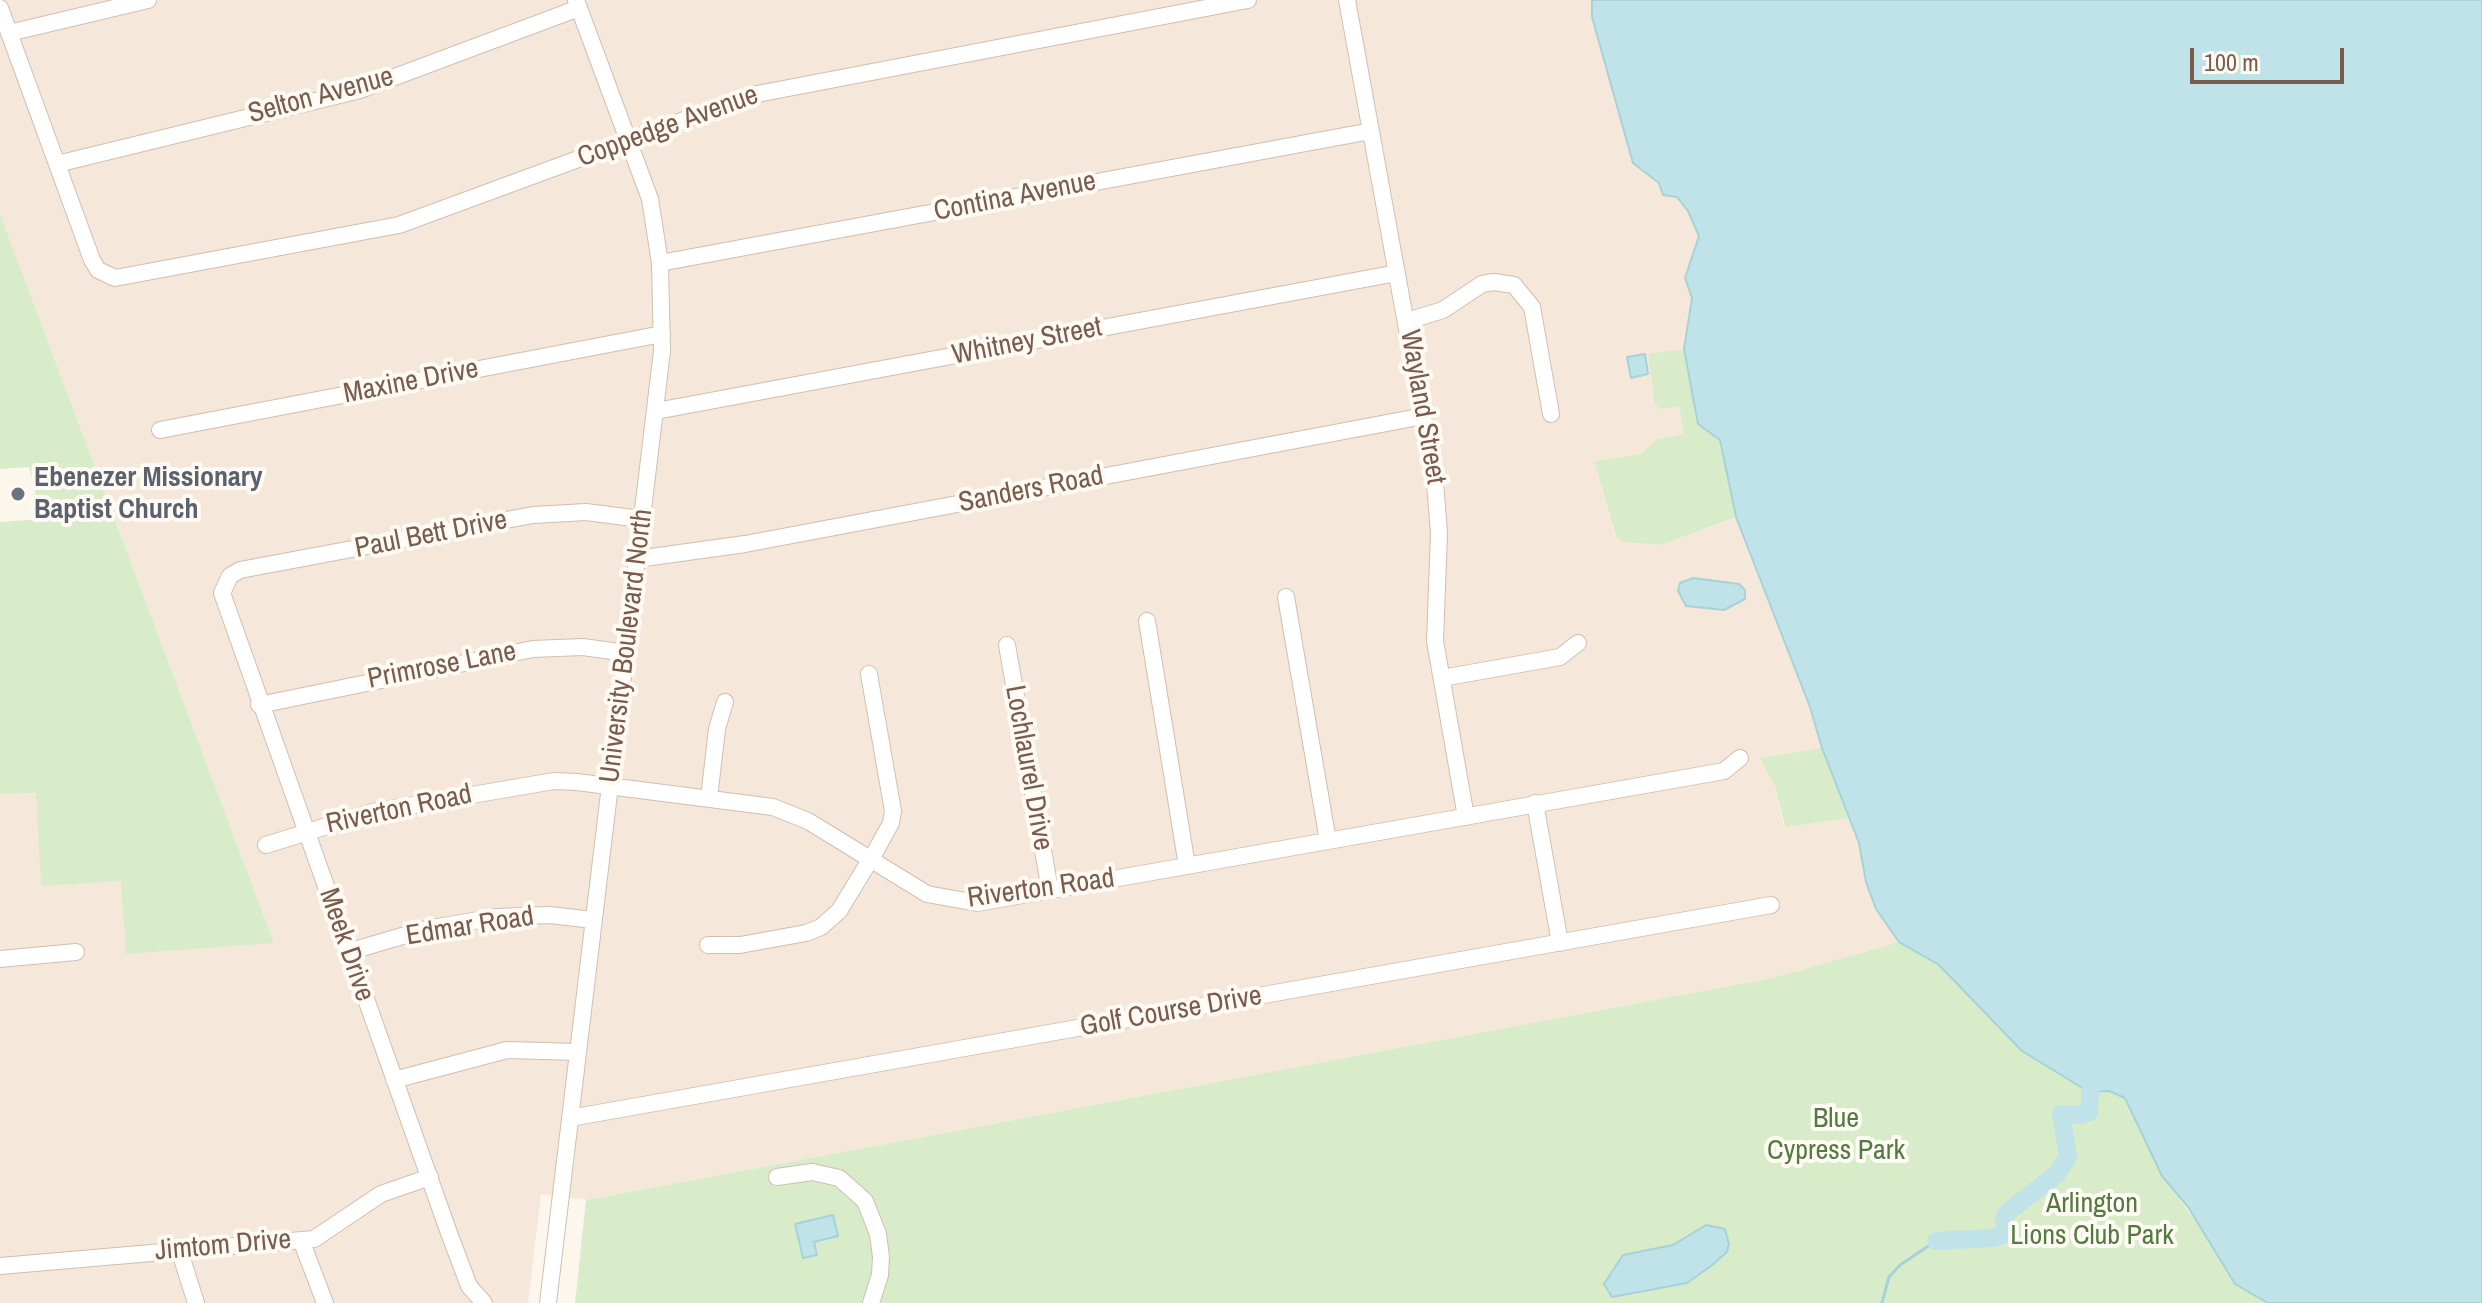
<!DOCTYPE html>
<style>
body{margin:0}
#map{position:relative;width:2482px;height:1303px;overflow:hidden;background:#fdf6ec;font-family:"Archivo Narrow",sans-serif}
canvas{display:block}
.scale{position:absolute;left:2190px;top:48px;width:154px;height:36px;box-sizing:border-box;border:4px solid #7a5c4d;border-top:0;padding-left:10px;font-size:24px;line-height:28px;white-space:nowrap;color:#7a5c4d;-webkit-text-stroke:6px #fffaf3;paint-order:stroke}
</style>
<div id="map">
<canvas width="2482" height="1303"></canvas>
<div class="scale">100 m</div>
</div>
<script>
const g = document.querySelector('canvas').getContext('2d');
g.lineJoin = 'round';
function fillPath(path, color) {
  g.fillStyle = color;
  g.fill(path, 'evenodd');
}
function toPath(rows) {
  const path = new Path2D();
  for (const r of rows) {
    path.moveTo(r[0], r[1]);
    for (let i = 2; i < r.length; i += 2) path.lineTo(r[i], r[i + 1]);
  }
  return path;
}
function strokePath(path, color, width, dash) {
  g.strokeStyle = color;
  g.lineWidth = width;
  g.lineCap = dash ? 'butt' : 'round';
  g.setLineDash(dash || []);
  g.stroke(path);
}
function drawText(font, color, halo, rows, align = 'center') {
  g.font = font + ' "Archivo Narrow",sans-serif';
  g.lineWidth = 8;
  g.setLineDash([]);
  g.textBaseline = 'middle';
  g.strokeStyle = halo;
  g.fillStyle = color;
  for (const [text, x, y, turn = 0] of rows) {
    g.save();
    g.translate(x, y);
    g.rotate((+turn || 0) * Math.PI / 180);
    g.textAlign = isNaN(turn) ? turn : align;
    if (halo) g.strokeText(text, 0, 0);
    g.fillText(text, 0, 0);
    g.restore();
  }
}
const residential = toPath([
 [0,0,1592,0,1593,17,1633,162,1659,183,1664,195,1677,196,1688,211,1699,236,1685,278,1692,298,1684,349,1648,355,1660,409,1679,407,1684,434,1656,439,1641,454,1594,461,1615,536,1622,542,1661,545,1736,517,1810,707,1822,748,1759,758,1775,786,1784,827,1848,818,1859,843,1866,882,1876,909,1899,942,1772,978,586,1200,541,1194,528,1303,0,1303,0,794,36,793,121,881,274,943,0,214]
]);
const green = toPath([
 [0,214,274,943,126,954,121,881,41,886,36,793,0,794,0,522,42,519,29,467,0,469],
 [1684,349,1698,424,1720,440,1736,517,1661,545,1622,542,1616,537,1594,461,1641,454,1656,439,1684,434,1679,407,1660,409,1655,404,1648,354],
 [1822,748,1848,818,1785,827,1775,786,1759,758],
 [1899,942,1939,965,2022,1051,2088,1092,2109,1091,2125,1098,2162,1176,2208,1237,2268,1303,575,1303,586,1200,1772,978]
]);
const water = toPath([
 [1592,0,2482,0,2482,1303,2268,1303,2235,1284,2188,1207,2162,1176,2125,1098,2109,1091,2089,1092,2022,1051,1939,965,1899,942,1876,909,1866,882,1859,843,1822,748,1810,707,1736,517,1720,440,1698,424,1684,349,1692,298,1685,278,1699,236,1688,211,1677,197,1663,195,1659,183,1633,163,1592,17,1592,0],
 [1645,354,1648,374,1631,378,1627,357,1645,354],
 [1693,578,1739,584,1745,590,1745,599,1724,610,1686,606,1678,591,1680,583,1693,578],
 [833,1215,838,1236,814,1242,817,1255,803,1258,795,1224,833,1215],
 [1706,1225,1725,1229,1729,1244,1727,1252,1711,1266,1687,1283,1612,1297,1604,1284,1623,1255,1673,1245,1706,1225]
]);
const stream = toPath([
 [1882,1303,1889,1277,1900,1265,1936,1241]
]);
const river = toPath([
 [1936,1241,1993,1238,2005,1234,2004,1218,2009,1211,2057,1174,2068,1157,2061,1114,2081,1115,2089,1112,2091,1082,2103,1077]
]);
const minor = toPath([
 [1347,0,1435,483,1439,533,1435,641,1466,817],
 [0,8,92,260,98,270,115,278,399,225,752,95,1248,0],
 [9,33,148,0],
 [57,164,360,90,579,8],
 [660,263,1371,131],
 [1407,321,1443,310,1482,284,1494,282,1514,285,1532,307,1551,414],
 [656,411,1397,273],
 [160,430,662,334],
 [637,559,745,544,1424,416],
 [1286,597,1328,841],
 [1147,621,1187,866],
 [1007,645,1050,890],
 [1442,678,1560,657,1578,643],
 [259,705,533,649,583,647,626,653],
 [709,798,717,729,725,702],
 [1535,803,1560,943],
 [266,845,372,812,554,781,577,782,773,807,808,821,927,894,977,903,1724,771,1740,758],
 [708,945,740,945,806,933,821,927,839,911,875,852,891,823,893,811,869,674],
 [348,952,426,929,496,917,550,915,593,920],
 [0,959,76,952],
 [394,1080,507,1050,578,1052],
 [570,1118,1771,905],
 [777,1177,812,1172,839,1178,865,1201,878,1234,881,1257,880,1275,871,1303],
 [301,1240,325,1303],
 [179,1249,196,1303],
 [0,1266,314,1239,381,1194,430,1177],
 [484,1303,469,1286,449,1233,222,593,230,576,240,570,533,515,586,512,641,519],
 [548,1303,662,351,660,263,650,199,576,0]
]);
const markers = [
 [18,494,8,"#6b7280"]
];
const streetNames = [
 ["Selton Avenue",321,96,-15],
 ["Coppedge Avenue",668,127,-20],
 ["Contina Avenue",1015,197,-11],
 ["Whitney Street",1027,342,-11],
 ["Maxine Drive",411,382,-11],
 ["Wayland Street",1422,407,80],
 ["Sanders Road",1031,490,-11],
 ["Paul Bett Drive",431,535,-11],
 ["University Boulevard North",627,646,-83],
 ["Primrose Lane",442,666,-11],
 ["Lochlaurel Drive",1028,768,80],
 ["Riverton Road",399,810,-12],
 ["Riverton Road",1041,889,-8],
 ["Edmar Road",470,927,-9],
 ["Meek Drive",346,945,71],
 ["Golf Course Drive",1171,1012,-10],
 ["Jimtom Drive",223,1246,-5]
];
const worshipNames = [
 ["Ebenezer Missionary",34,478],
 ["Baptist Church",34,510]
];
const parkNames = [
 ["Blue",1836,1119],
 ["Cypress Park",1836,1151],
 ["Arlington",2092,1204],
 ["Lions Club Park",2092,1236]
];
fillPath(residential, '#f5e8da');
fillPath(green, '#d8ecc9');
fillPath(water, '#bfe3e8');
strokePath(water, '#a5d3da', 2);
strokePath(stream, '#a5d3da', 3);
strokePath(river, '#bfe3e8', 18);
strokePath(minor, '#d1beb0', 18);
strokePath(minor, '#fff', 16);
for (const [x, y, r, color] of markers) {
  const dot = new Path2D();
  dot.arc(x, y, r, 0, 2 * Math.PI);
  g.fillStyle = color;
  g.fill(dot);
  strokePath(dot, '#fffaf3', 3);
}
drawText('28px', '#7a5c4d', '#fffaf3', streetNames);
drawText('bold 28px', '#5b616d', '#fffaf3', worshipNames, 'left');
drawText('28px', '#537a41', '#fffaf3', parkNames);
</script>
